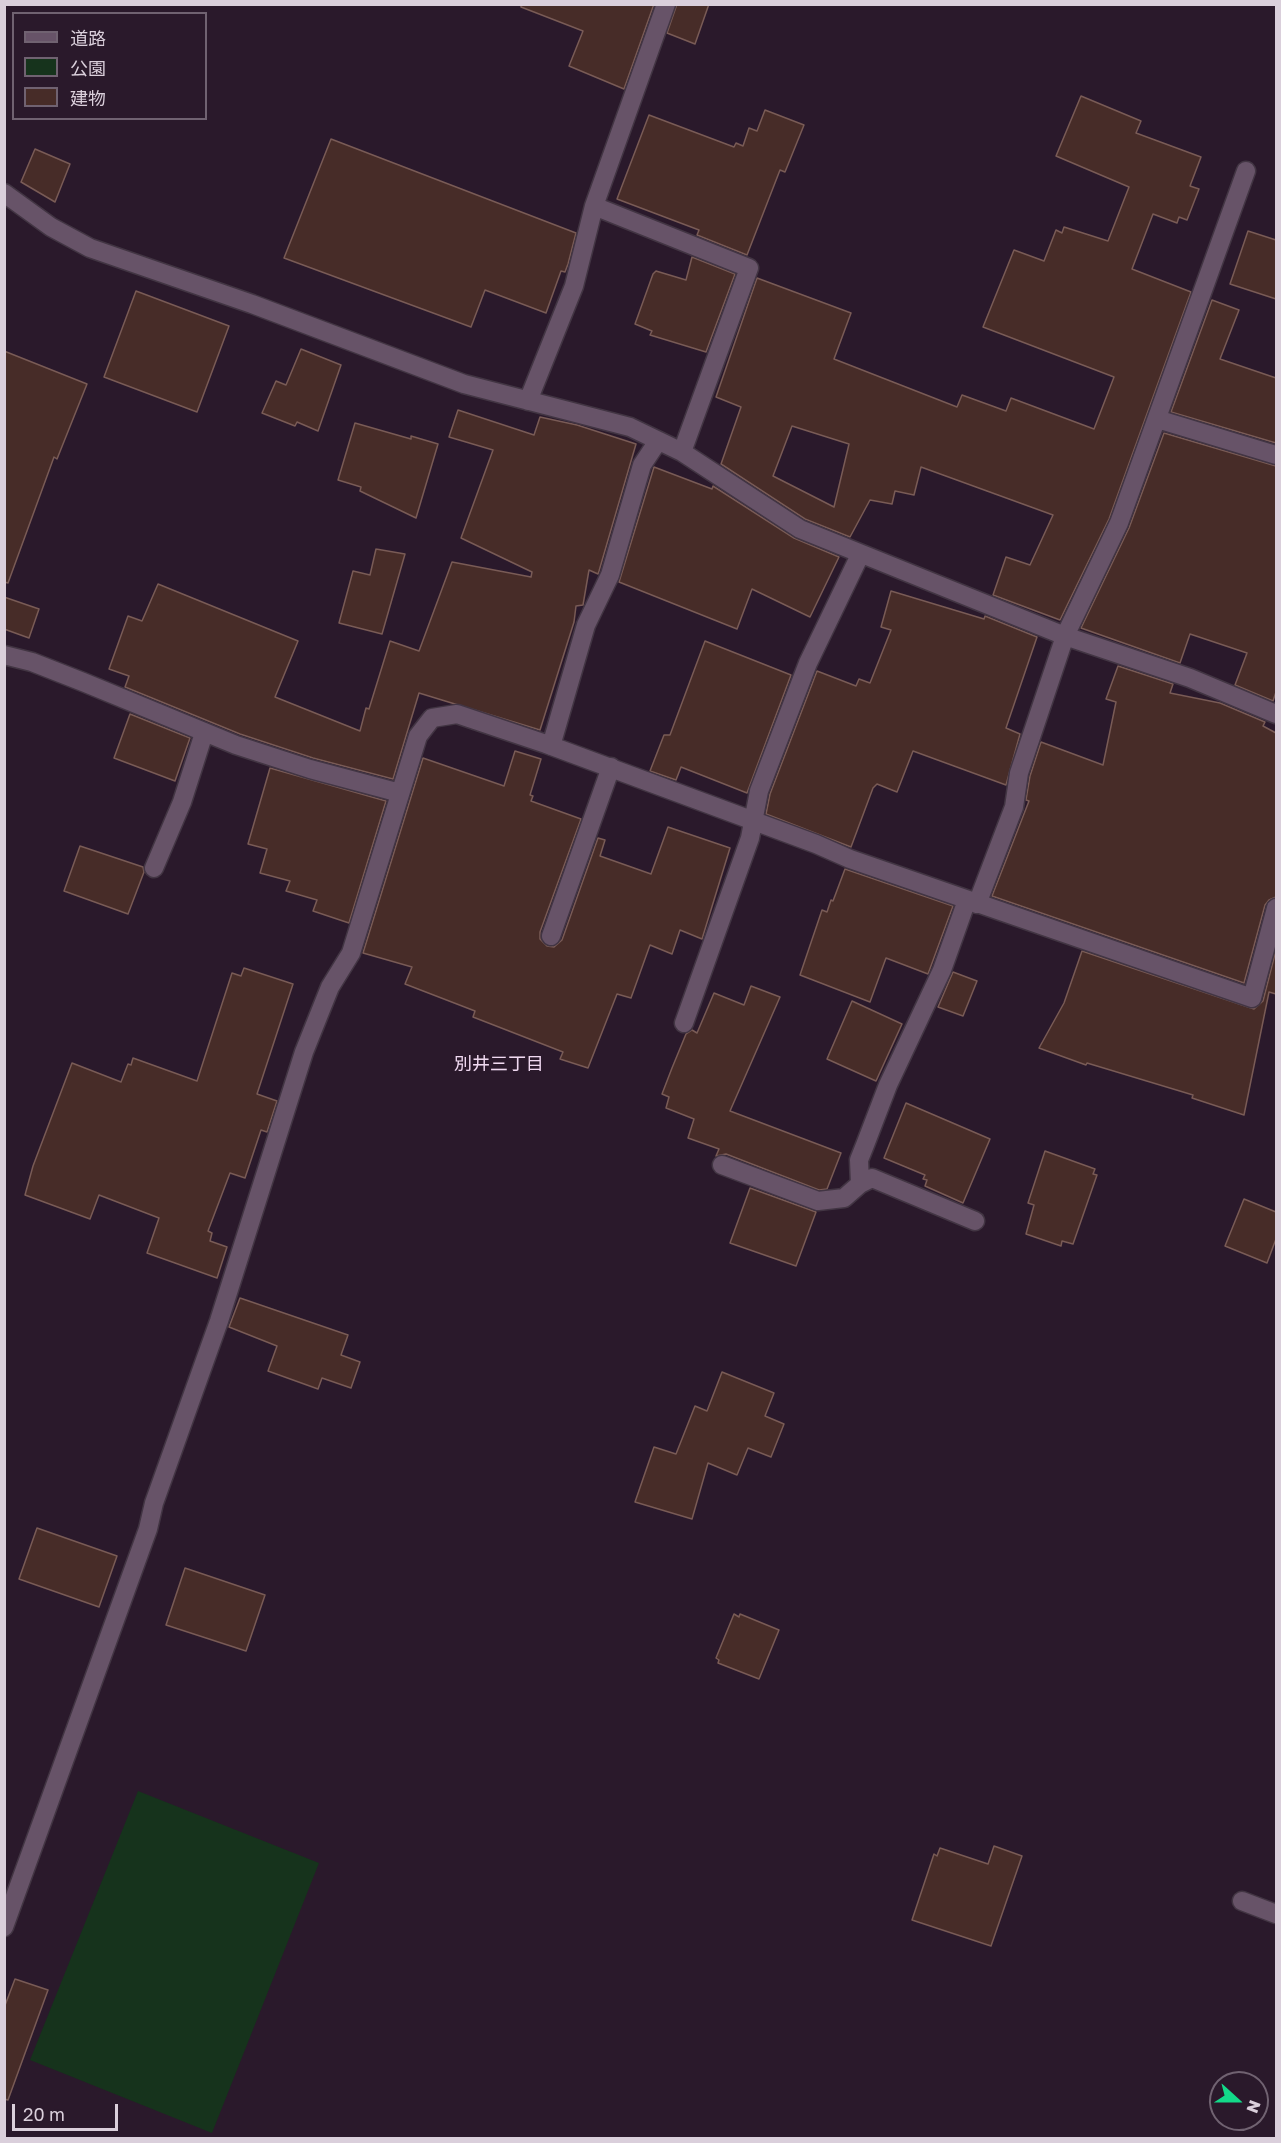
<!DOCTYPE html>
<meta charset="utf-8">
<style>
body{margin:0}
#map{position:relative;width:1281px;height:2143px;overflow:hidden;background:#2a192b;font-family:"Golos Text","Noto Sans JP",sans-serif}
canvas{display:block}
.frame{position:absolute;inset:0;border:6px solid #dacfdb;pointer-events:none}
.legend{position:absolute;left:12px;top:12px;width:195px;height:108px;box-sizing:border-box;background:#2a192b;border:2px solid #706271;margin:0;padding:8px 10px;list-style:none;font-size:18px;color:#dacfdb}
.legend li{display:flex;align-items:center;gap:12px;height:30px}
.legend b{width:30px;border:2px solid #706271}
.north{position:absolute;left:1209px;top:2071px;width:60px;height:60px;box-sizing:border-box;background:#2a192b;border:2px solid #706271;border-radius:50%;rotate:111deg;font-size:16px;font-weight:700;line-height:24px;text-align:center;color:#dacfdb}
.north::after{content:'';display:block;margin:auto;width:21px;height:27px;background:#13d989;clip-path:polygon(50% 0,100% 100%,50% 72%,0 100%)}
.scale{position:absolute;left:12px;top:2104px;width:106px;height:27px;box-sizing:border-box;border:3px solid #dacfdb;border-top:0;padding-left:8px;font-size:18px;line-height:21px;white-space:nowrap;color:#dacfdb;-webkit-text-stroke:4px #2a192b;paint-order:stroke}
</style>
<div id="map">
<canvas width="1281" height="2143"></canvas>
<div class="frame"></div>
<ul class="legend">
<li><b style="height:8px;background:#675368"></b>道路</li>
<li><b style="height:16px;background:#16331c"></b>公園</li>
<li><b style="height:16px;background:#472c28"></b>建物</li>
</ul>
<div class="north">N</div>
<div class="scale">20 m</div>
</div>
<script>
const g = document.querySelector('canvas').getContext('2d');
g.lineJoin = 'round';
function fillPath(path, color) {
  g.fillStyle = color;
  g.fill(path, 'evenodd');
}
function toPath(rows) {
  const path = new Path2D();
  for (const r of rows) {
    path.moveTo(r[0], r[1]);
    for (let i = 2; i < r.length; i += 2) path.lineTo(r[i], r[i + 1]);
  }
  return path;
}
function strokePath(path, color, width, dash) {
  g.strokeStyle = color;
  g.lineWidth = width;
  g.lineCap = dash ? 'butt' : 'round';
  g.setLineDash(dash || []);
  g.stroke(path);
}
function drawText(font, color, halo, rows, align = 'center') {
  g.font = font + ' "Golos Text","Noto Sans JP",sans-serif';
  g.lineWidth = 6;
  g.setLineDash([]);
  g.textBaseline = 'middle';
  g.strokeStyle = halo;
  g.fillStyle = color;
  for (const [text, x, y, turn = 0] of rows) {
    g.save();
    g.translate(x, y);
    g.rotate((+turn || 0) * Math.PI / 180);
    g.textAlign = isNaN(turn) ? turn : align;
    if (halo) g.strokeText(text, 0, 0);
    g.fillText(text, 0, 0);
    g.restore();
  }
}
const green = toPath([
 [138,1791,319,1863,212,2133,30,2060]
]);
const building = toPath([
 [521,4,654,4,624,89,569,66,583,31,521,7,521,4],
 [677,4,709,4,695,44,667,33,677,4],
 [1081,96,1141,121,1136,133,1201,157,1190,186,1199,189,1187,220,1179,217,1177,223,1153,214,1132,269,1191,292,1109,519,1060,620,993,595,1006,557,1030,565,1053,515,921,467,914,495,895,491,892,504,870,500,850,537,805,519,721,464,741,407,716,397,757,278,851,313,834,359,957,407,962,395,1006,411,1011,398,1094,429,1114,377,983,327,1014,250,1044,261,1056,230,1062,233,1064,227,1108,241,1129,187,1056,156,1081,96],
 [792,426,849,444,834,507,773,476,792,426],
 [765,110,804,125,785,172,780,170,747,255,697,235,699,230,617,199,649,115,734,147,736,143,743,146,749,128,757,131,765,110],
 [331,139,576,233,568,264,565,272,561,271,546,313,485,290,471,327,284,258,331,139],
 [35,149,70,164,55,202,21,182,35,149],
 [1248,231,1276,240,1276,299,1230,284,1248,231],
 [692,257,735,274,706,352,650,335,652,331,635,324,653,274,656,271,686,280,692,257],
 [136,291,229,326,197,412,104,377,136,291],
 [1212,300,1239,310,1220,359,1276,378,1276,443,1171,412,1212,300],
 [301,349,341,365,318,431,297,422,295,426,262,413,276,381,286,385,301,349],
 [4,351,87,384,57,459,54,457,8,583,4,582,4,351],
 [458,410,534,435,540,417,577,425,636,444,599,571,598,574,589,570,583,605,576,606,574,622,540,730,419,693,393,779,313,758,240,734,125,687,129,676,109,669,128,616,142,621,158,584,298,641,275,697,360,731,366,708,369,709,390,641,419,651,452,562,531,577,532,572,461,538,493,450,449,437,458,410],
 [355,423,411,439,411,436,438,444,416,518,360,491,361,487,338,480,355,423],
 [1164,433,1276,466,1276,692,1273,701,1235,685,1247,653,1190,634,1180,663,1081,628,1129,528,1164,433],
 [654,467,712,489,713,486,794,538,839,557,810,617,752,589,737,629,619,582,654,467],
 [376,549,405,554,382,634,339,623,353,571,370,575,376,549],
 [891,591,984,619,985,616,1037,637,1006,728,1020,734,1006,785,913,751,897,792,877,784,873,788,851,847,766,814,770,794,817,671,856,686,859,679,870,683,891,630,881,627,891,591],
 [4,597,39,609,29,638,4,629,4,597],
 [705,641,791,675,747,793,681,767,676,780,650,771,664,735,670,735,705,641],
 [1118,666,1173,684,1170,693,1220,703,1265,722,1263,726,1276,733,1276,897,1269,900,1265,905,1244,983,992,896,1029,801,1026,800,1030,776,1041,742,1103,765,1116,702,1106,699,1118,666],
 [130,714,190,738,175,781,114,758,130,714],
 [515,751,541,759,530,795,533,796,531,801,581,819,540,932,540,939,547,946,554,947,562,940,598,838,605,840,600,856,651,874,668,827,730,848,702,939,680,930,672,954,650,945,631,998,617,994,588,1068,560,1059,563,1052,473,1017,475,1011,405,984,412,967,363,953,423,758,504,786,515,751],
 [270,768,386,801,349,923,313,911,317,900,286,891,290,881,260,873,267,849,248,844,270,768],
 [80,846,143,867,144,872,128,914,64,891,80,846],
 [845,869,953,906,928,974,886,958,870,1002,800,975,822,910,827,912,831,900,833,901,845,869],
 [1276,950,1276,994,1269,992,1244,1115,1192,1098,1193,1095,1087,1063,1086,1065,1039,1048,1064,1003,1082,951,1254,1009,1263,1001,1276,950],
 [244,968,293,984,257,1094,277,1101,267,1132,261,1130,245,1178,230,1173,208,1231,212,1233,210,1241,227,1247,217,1278,147,1253,159,1218,99,1195,90,1219,25,1195,33,1166,72,1063,121,1082,128,1064,131,1065,133,1058,197,1081,232,973,241,976,244,968],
 [953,972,977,981,963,1016,938,1007,953,972],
 [751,986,780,997,730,1111,841,1153,827,1189,819,1190,726,1154,716,1156,719,1149,688,1138,694,1119,666,1108,669,1097,662,1094,672,1068,686,1034,692,1030,697,1033,714,993,744,1005,751,986],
 [852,1001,902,1024,876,1081,827,1059,852,1001],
 [906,1103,990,1139,963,1203,925,1186,927,1180,923,1179,925,1175,884,1158,906,1103],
 [1045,1151,1095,1169,1093,1174,1097,1175,1073,1244,1062,1241,1061,1246,1026,1234,1034,1205,1028,1203,1045,1151],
 [750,1188,816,1212,796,1266,730,1243,750,1188],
 [1244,1199,1276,1212,1276,1239,1267,1263,1225,1246,1244,1199],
 [240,1298,348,1335,341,1355,360,1362,351,1388,322,1378,318,1389,268,1371,277,1346,229,1327,240,1298],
 [722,1372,774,1393,765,1416,784,1424,771,1457,748,1448,737,1475,708,1463,692,1519,635,1502,654,1447,676,1454,695,1406,707,1411,722,1372],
 [37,1528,117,1556,99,1607,19,1579,37,1528],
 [185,1568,265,1595,246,1651,166,1625,185,1568],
 [734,1614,739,1617,740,1614,779,1630,759,1679,718,1663,719,1660,716,1658,734,1614],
 [994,1846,1022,1856,991,1946,912,1920,934,1854,937,1856,940,1848,988,1864,994,1846],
 [15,1979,48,1990,8,2100,4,2099,4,2008,15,1979]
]);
const minor = toPath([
 [4,193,51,227,90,248,252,304,464,384,630,427,682,452,800,529,1065,636,1190,678,1276,714],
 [594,206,749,268,682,452],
 [528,401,574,286,594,206,666,4],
 [1157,419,1276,455],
 [4,655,32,662,83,682,236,745,310,769,400,793],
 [551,746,586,625,610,575,642,465,658,441],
 [154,868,182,802,204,733],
 [977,904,1014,807,1019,773,1065,636,1119,523,1246,171],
 [551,936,611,767],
 [684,1023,750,838,759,791,808,663,860,555],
 [722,1165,818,1201,844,1198,860,1184,872,1178,975,1221],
 [860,1184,859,1160,865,1145,888,1085,942,970,967,900],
 [1242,1901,1276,1914],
 [4,1927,148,1529,154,1503,219,1321,304,1052,330,987,351,953,418,736,432,718,457,714,546,744,816,844,850,859,1252,998,1276,908]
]);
const neighbourhoodNames = [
 ["別井三丁目",499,1064]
];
fillPath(green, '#16331c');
fillPath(building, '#472c28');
strokePath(building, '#795b56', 1.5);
strokePath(minor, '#423543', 21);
strokePath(minor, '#675368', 18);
drawText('18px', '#f0d9f1', '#2a192b', neighbourhoodNames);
</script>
